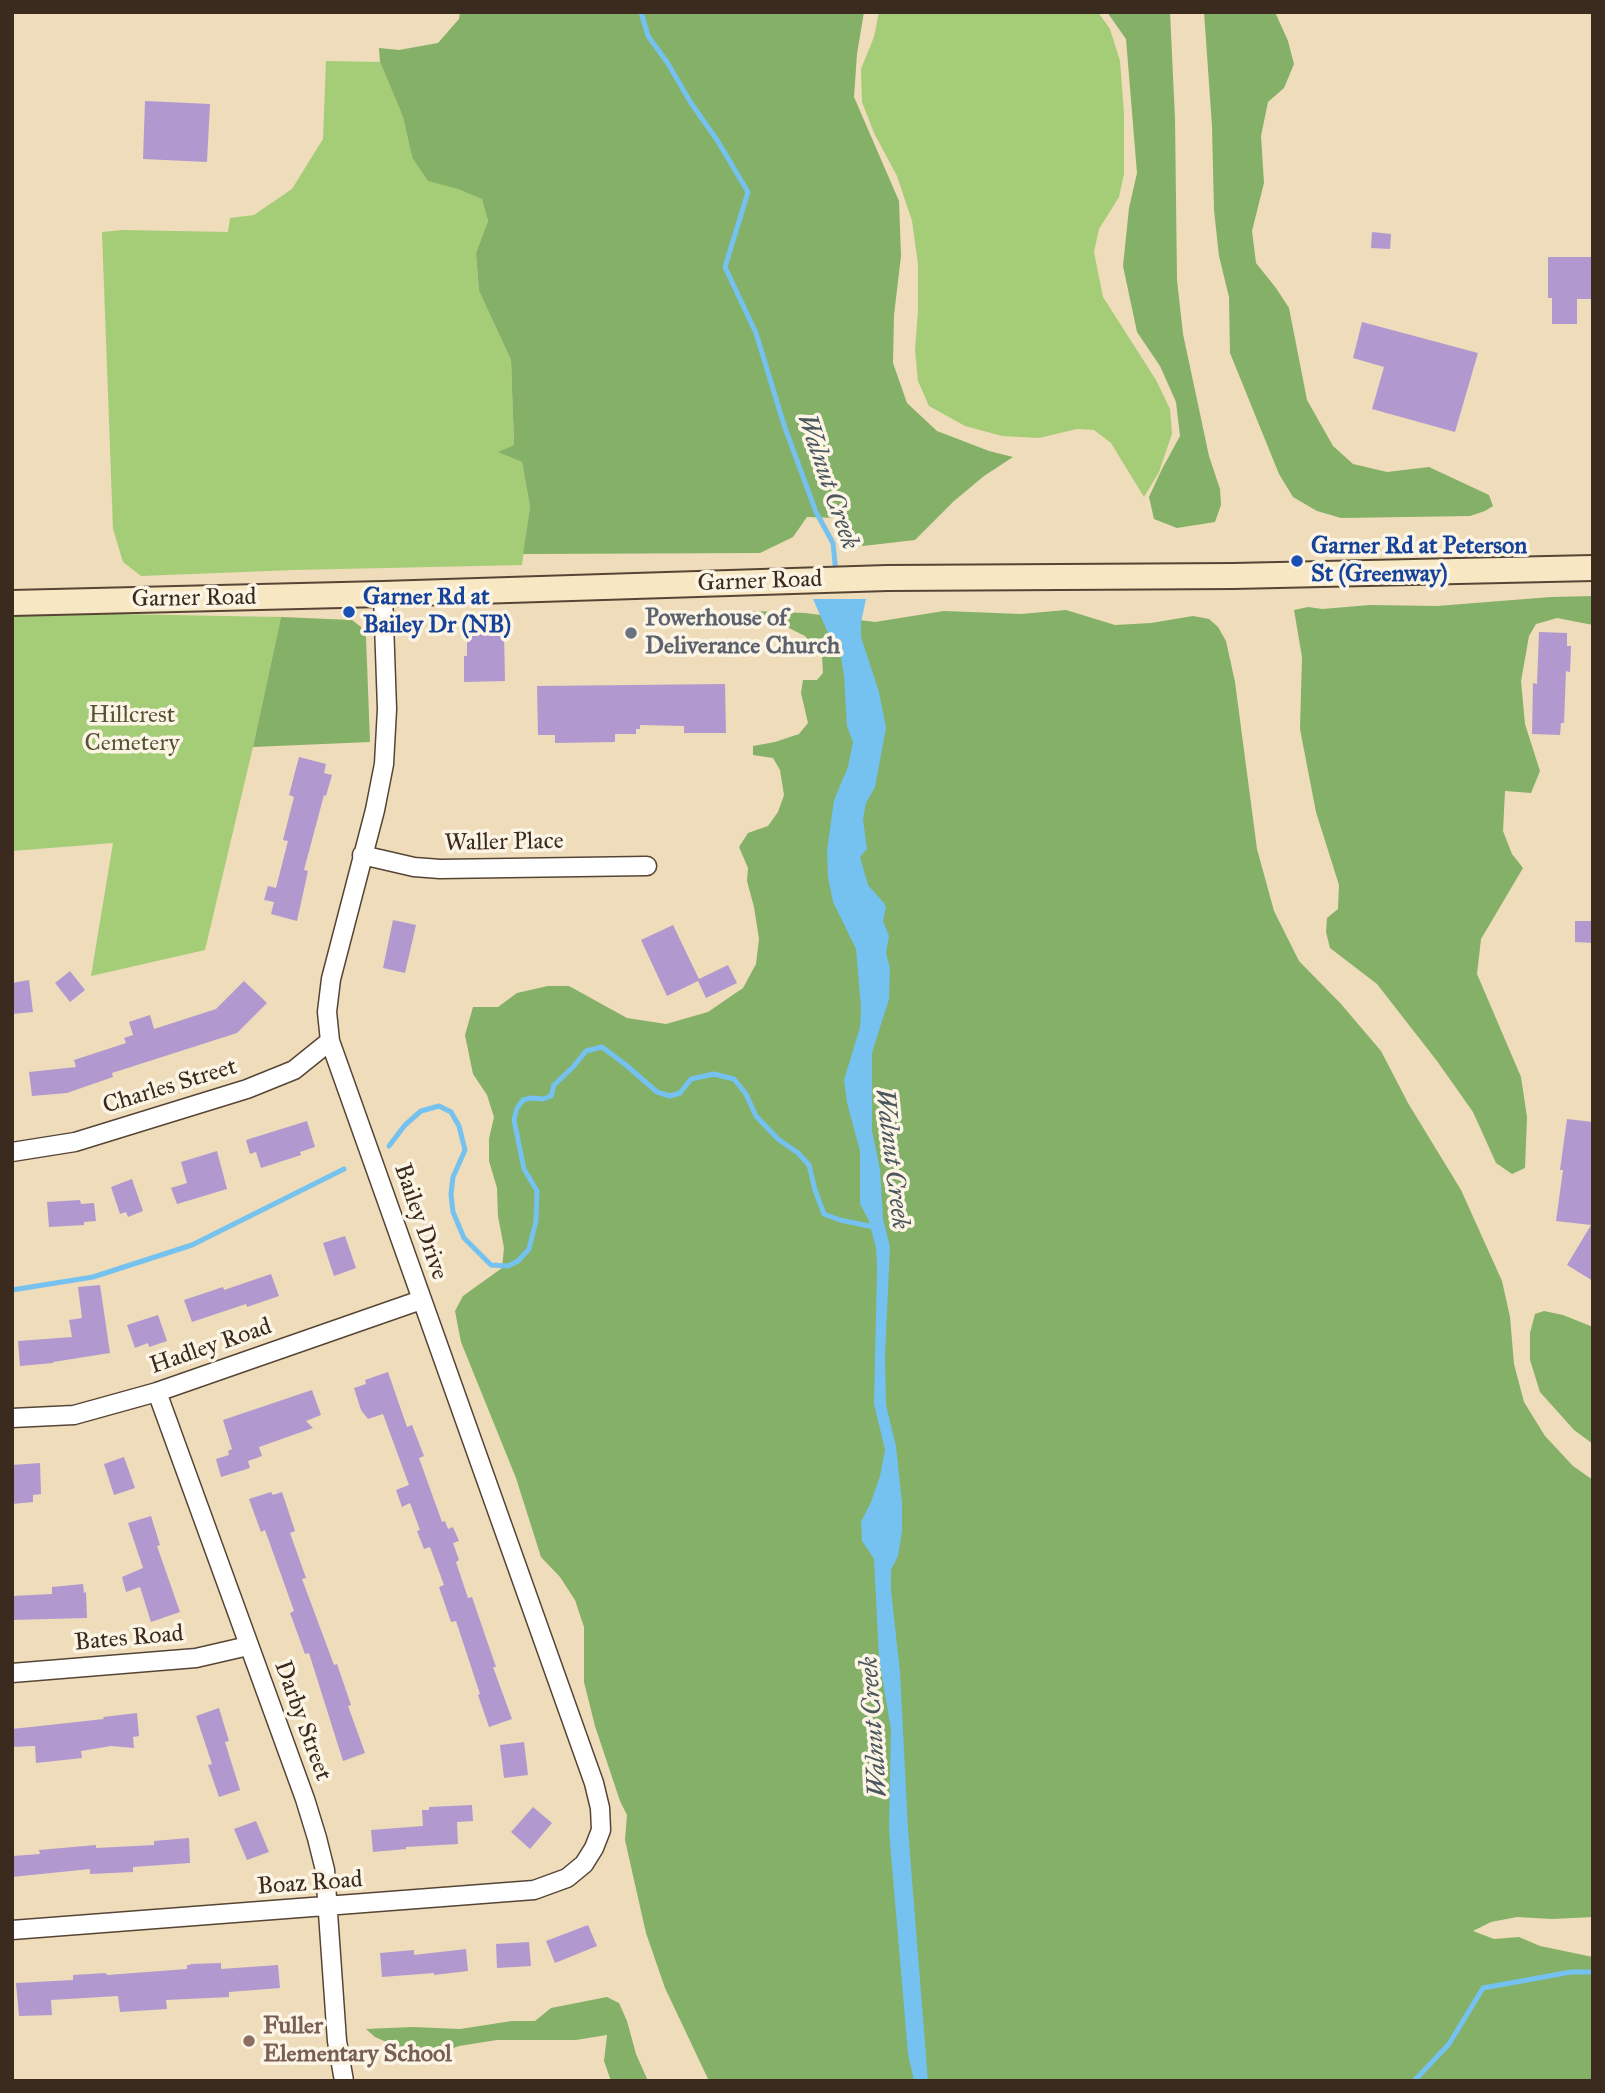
<!DOCTYPE html>
<style>
body{margin:0}
#map{position:relative;width:1605px;height:2093px;overflow:hidden;background:#eedcba;font-family:"IM FELL Great Primer",serif}
canvas{display:block}
.frame{position:absolute;inset:0;border:14px solid #3b2a1e;pointer-events:none}
</style>
<div id="map">
<canvas width="1605" height="2093"></canvas>
<div class="frame"></div>
</div>
<script>
const g = document.querySelector('canvas').getContext('2d');
g.lineJoin = 'round';
function fillPath(path, color) {
  g.fillStyle = color;
  g.fill(path, 'evenodd');
}
function toPath(rows) {
  const path = new Path2D();
  for (const r of rows) {
    path.moveTo(r[0], r[1]);
    for (let i = 2; i < r.length; i += 2) path.lineTo(r[i], r[i + 1]);
  }
  return path;
}
function strokePath(path, color, width, dash) {
  g.strokeStyle = color;
  g.lineWidth = width;
  g.lineCap = dash ? 'butt' : 'round';
  g.setLineDash(dash || []);
  g.stroke(path);
}
function drawText(font, color, halo, rows, align = 'center') {
  g.font = font + ' "IM FELL Great Primer",serif';
  g.lineWidth = 7;
  g.setLineDash([]);
  g.textBaseline = 'middle';
  g.strokeStyle = halo;
  g.fillStyle = color;
  for (const [text, x, y, turn = 0] of rows) {
    g.save();
    g.translate(x, y);
    g.rotate((+turn || 0) * Math.PI / 180);
    g.textAlign = isNaN(turn) ? turn : align;
    if (halo) g.strokeText(text, 0, 0);
    g.fillText(text, 0, 0);
    g.restore();
  }
}
const green = toPath([
 [879,12,1098,12,1110,29,1120,61,1124,114,1124,174,1119,197,1099,229,1094,252,1103,297,1156,380,1170,409,1172,434,1159,472,1144,497,1111,443,1094,430,1077,429,1039,438,1002,436,965,426,929,406,918,381,915,350,918,310,918,264,912,221,897,176,874,133,862,102,861,69,874,37],
 [326,61,380,62,403,117,412,157,458,189,482,198,488,221,476,253,479,291,511,360,514,445,499,452,522,462,530,507,522,565,294,570,141,576,123,562,113,529,102,232,123,230,228,232,230,218,254,215,292,189,323,139],
 [60,613,281,617,253,747,205,950,91,976,113,843,12,851,12,614]
]);
const forest = toPath([
 [460,12,864,12,857,54,854,97,899,201,901,256,894,315,893,363,907,403,937,431,989,451,1013,457,984,476,954,501,915,540,863,546,850,535,837,518,807,517,793,537,760,553,523,554,530,507,522,462,498,452,514,445,511,360,479,291,476,253,488,221,482,199,458,189,428,181,412,157,403,117,380,62,379,48,399,50,438,43,459,19],
 [1107,12,1170,12,1175,119,1177,280,1183,334,1209,456,1220,489,1221,505,1215,522,1177,528,1154,519,1149,497,1162,469,1180,436,1176,402,1160,366,1137,332,1123,266,1129,208,1137,173,1126,39],
 [1204,12,1275,12,1288,41,1294,64,1284,88,1268,102,1261,136,1264,183,1252,231,1256,263,1276,288,1289,308,1307,400,1333,446,1353,464,1387,472,1429,467,1489,495,1493,506,1485,511,1470,516,1341,518,1317,511,1293,497,1279,474,1230,353,1229,297,1219,256,1214,210,1212,126],
 [1593,596,1593,625,1557,618,1536,624,1529,636,1521,681,1525,724,1540,771,1531,793,1505,791,1503,831,1512,854,1523,868,1481,939,1477,974,1521,1077,1527,1117,1525,1168,1512,1174,1496,1163,1473,1112,1437,1061,1377,984,1330,948,1326,932,1327,918,1338,909,1339,885,1316,812,1300,729,1302,657,1294,610,1308,607,1322,609,1370,605,1437,606,1551,597],
 [1066,610,1115,625,1151,623,1193,616,1209,619,1218,627,1226,641,1235,682,1257,849,1274,911,1299,961,1341,1004,1381,1051,1408,1103,1461,1190,1502,1281,1510,1317,1514,1364,1524,1402,1545,1436,1573,1466,1593,1480,1593,1917,1552,1919,1517,1917,1491,1922,1473,1931,1494,1939,1519,1937,1540,1946,1593,1957,1593,2081,709,2081,665,1988,646,1933,625,1840,627,1815,620,1801,595,1726,584,1682,584,1627,575,1600,560,1577,541,1557,516,1478,461,1342,455,1311,463,1296,502,1268,504,1248,498,1216,497,1188,489,1161,489,1139,494,1117,487,1095,473,1074,465,1035,473,1007,498,1007,517,993,548,986,569,986,627,1018,666,1024,708,1012,743,988,756,964,759,939,754,907,747,881,748,868,739,847,748,833,768,826,778,812,784,795,780,770,773,758,753,755,753,746,775,742,799,734,808,723,801,693,803,680,817,680,823,673,822,656,805,636,785,626,763,623,747,614,754,611,805,613,875,622,944,611,1021,614],
 [281,617,352,620,361,627,366,637,370,742,253,747],
 [1544,1311,1563,1315,1593,1327,1593,1444,1574,1430,1540,1392,1530,1360,1530,1333,1535,1314],
 [607,1997,619,2003,627,2021,636,2054,648,2081,611,2081,604,2061,607,2035,576,2040,497,2040,459,2046,434,2055,407,2051,375,2037,366,2029,413,2027,460,2029,512,2021,535,2021,551,2008]
]);
const water = toPath([
 [813,599,866,599,861,622,861,637,879,692,886,728,875,787,866,803,863,819,867,849,860,857,868,885,884,903,886,908,883,921,889,936,886,953,890,968,889,999,872,1053,872,1131,880,1169,883,1219,890,1247,885,1355,886,1405,896,1446,902,1503,902,1531,898,1556,891,1570,891,1590,900,1672,908,1829,928,2081,914,2081,908,2054,889,1831,891,1730,879,1658,874,1559,862,1541,861,1522,871,1502,880,1476,885,1450,874,1404,877,1268,876,1248,869,1221,860,1204,860,1151,847,1103,844,1080,860,1027,861,1008,856,949,833,902,828,877,827,851,834,800,848,767,853,742,847,726,844,676,840,651,828,633]
]);
const stream = toPath([
 [641,12,648,36,667,62,691,103,717,140,748,192,725,267,756,333,784,425,816,512,833,543,836,574],
 [389,1146,405,1125,421,1111,439,1106,451,1112,459,1126,465,1150,453,1177,451,1194,453,1212,464,1238,491,1265,508,1266,518,1261,529,1249,536,1221,537,1191,524,1169,514,1120,517,1108,523,1100,532,1098,543,1099,551,1096,554,1085,573,1067,586,1051,602,1047,626,1065,657,1092,670,1096,680,1093,691,1079,714,1074,734,1079,746,1094,756,1116,778,1139,798,1153,809,1165,815,1190,824,1214,840,1220,874,1227],
 [12,1290,93,1277,192,1245,344,1169],
 [1414,2081,1449,2044,1483,1988,1571,1972,1593,1972]
]);
const building = toPath([
 [145,101,210,104,207,162,143,159],
 [1372,232,1391,234,1390,249,1371,248],
 [1548,257,1593,257,1593,299,1577,299,1577,324,1552,324,1552,298,1548,298],
 [1362,322,1478,353,1455,432,1372,409,1384,367,1353,358],
 [1539,632,1567,633,1567,646,1571,646,1570,672,1566,671,1564,723,1561,723,1560,735,1532,734,1533,683,1537,684],
 [504,633,505,681,464,682,464,656,467,656,467,634],
 [725,684,726,733,684,733,684,726,640,725,640,729,636,729,636,734,615,734,615,742,555,743,555,735,538,735,537,686],
 [299,757,326,764,324,773,332,775,326,796,324,795,304,870,308,871,297,921,271,914,274,902,264,900,268,886,276,888,288,841,283,840,294,797,289,795],
 [393,920,416,925,405,973,383,968],
 [1575,921,1593,921,1593,943,1575,942],
 [673,925,699,979,728,965,737,983,706,998,698,981,667,996,641,940],
 [70,971,85,990,70,1002,55,983],
 [29,980,33,1012,12,1014,12,983],
 [244,981,267,1003,237,1033,112,1073,113,1077,67,1093,32,1096,29,1072,76,1067,74,1060,126,1043,124,1038,133,1035,129,1022,150,1015,154,1029,216,1009],
 [1567,1119,1593,1122,1593,1281,1567,1265,1591,1225,1556,1221,1563,1170,1560,1170],
 [307,1121,315,1147,300,1152,301,1155,261,1168,256,1152,250,1154,246,1140],
 [217,1151,227,1189,177,1204,171,1188,187,1183,181,1162],
 [132,1179,143,1211,128,1217,126,1212,120,1214,111,1187],
 [80,1200,81,1204,94,1203,96,1221,84,1222,84,1225,49,1227,47,1202],
 [345,1236,356,1268,334,1276,323,1243],
 [271,1274,279,1296,247,1307,246,1304,192,1322,184,1300,223,1287,224,1290],
 [100,1285,110,1353,53,1362,53,1363,20,1366,18,1341,72,1337,69,1320,82,1318,78,1287],
 [158,1315,167,1341,149,1347,148,1343,135,1348,127,1325],
 [388,1372,407,1427,412,1425,424,1456,419,1458,442,1522,445,1521,448,1529,453,1527,459,1541,453,1543,459,1560,456,1562,468,1598,472,1597,485,1635,496,1667,493,1667,512,1719,489,1727,478,1695,480,1694,456,1621,451,1622,439,1587,444,1585,430,1547,424,1549,417,1531,420,1530,410,1503,402,1507,396,1490,409,1485,383,1414,368,1419,361,1410,354,1388,366,1384,365,1380],
 [312,1390,321,1415,306,1421,313,1428,259,1447,262,1456,248,1461,250,1468,221,1477,216,1459,229,1455,228,1451,232,1449,223,1420],
 [124,1457,135,1488,114,1495,104,1464],
 [40,1463,41,1494,33,1495,33,1502,12,1504,12,1465],
 [271,1492,273,1495,282,1492,295,1531,290,1533,306,1578,302,1579,334,1665,337,1664,351,1705,348,1706,365,1753,343,1761,309,1653,305,1654,290,1613,294,1611,265,1530,261,1532,249,1499],
 [151,1516,160,1545,157,1546,180,1612,151,1622,140,1587,126,1592,122,1577,143,1568,128,1523],
 [83,1584,84,1593,86,1592,87,1618,12,1620,12,1596,52,1594,52,1587],
 [219,1708,229,1741,225,1742,240,1790,219,1797,208,1765,212,1764,196,1716],
 [137,1713,139,1736,133,1737,134,1748,111,1746,81,1751,82,1758,36,1763,35,1746,12,1747,12,1729,104,1719,103,1717],
 [524,1742,528,1775,504,1778,500,1745],
 [472,1805,473,1821,457,1822,458,1844,406,1847,406,1849,373,1852,371,1830,423,1826,422,1810,429,1810,429,1807],
 [533,1807,552,1823,530,1849,511,1832],
 [256,1821,269,1852,247,1860,234,1829],
 [189,1838,190,1863,133,1867,133,1872,90,1874,90,1869,12,1877,12,1856,40,1854,39,1850,96,1845,96,1848,154,1845,154,1841],
 [588,1925,597,1946,555,1963,546,1941],
 [529,1942,531,1966,497,1968,496,1944],
 [466,1949,468,1971,434,1975,434,1973,382,1977,380,1953,414,1950,414,1955],
 [221,1963,221,1969,278,1965,280,1988,229,1992,229,1997,166,2000,167,2009,120,2012,118,1996,51,2000,52,2015,19,2016,16,1983,73,1980,73,1975,106,1973,107,1975,187,1969,187,1965,190,1965,190,1964]
]);
const street = toPath([
 [362,855,414,867,440,869,647,866],
 [12,1152,75,1142,247,1089,294,1070,330,1041],
 [157,1392,305,1799,317,1838,325,1870,337,2041,344,2081],
 [12,1418,74,1415,157,1392,421,1300],
 [12,1673,196,1658,248,1646],
 [12,1930,534,1890,567,1878,584,1864,594,1848,601,1830,600,1808,594,1783,330,1041,327,1012,331,979,375,810,384,764,387,709,383,594]
]);
const secondary = toPath([
 [12,603,383,594,887,578,1233,576,1593,568]
]);
const markers = [
 [1297,561,7,"#1a4fb4"],
 [349,612,7,"#1a4fb4"],
 [631,633,7,"#6b7280"],
 [249,2041,7,"#8d6e63"]
];
const transitNames = [
 ["Garner Rd at Peterson",1311,547],
 ["St (Greenway)",1311,575],
 ["Garner Rd at",363,598],
 ["Bailey Dr (NB)",363,626]
];
const streetNames = [
 ["Garner Road",760,582,-2],
 ["Garner Road",194,599,-1],
 ["Waller Place",504,843,-1],
 ["Charles Street",170,1087,-17],
 ["Bailey Drive",420,1222,71],
 ["Hadley Road",211,1347,-19],
 ["Bates Road",129,1639,-5],
 ["Darby Street",302,1721,70],
 ["Boaz Road",310,1884,-4]
];
const worshipNames = [
 ["Powerhouse of",645,619],
 ["Deliverance Church",645,647]
];
const parkNames = [
 ["Hillcrest",132,716],
 ["Cemetery",132,744]
];
const educationNames = [
 ["Fuller",263,2027],
 ["Elementary School",263,2055]
];
const waterNames = [
 ["Walnut Creek",827,482,71],
 ["Walnut Creek",891,1159,83],
 ["Walnut Creek",875,1727,-94]
];
fillPath(green, '#a5cd78');
fillPath(forest, '#84b068');
fillPath(water, '#75c1ef');
strokePath(stream, '#75c1ef', 5);
fillPath(building, '#b199cf');
strokePath(street, '#564535', 21);
strokePath(secondary, '#564535', 28);
strokePath(street, '#fff', 18);
strokePath(secondary, '#f7e8c3', 24);
for (const [x, y, r, color] of markers) {
  const dot = new Path2D();
  dot.arc(x, y, r, 0, 2 * Math.PI);
  g.fillStyle = color;
  g.fill(dot);
  strokePath(dot, '#fcf5e5', 2.5);
}
drawText('bold 24px', '#164399', '#fcf5e5', transitNames, 'left');
drawText('24px', '#3b2a1e', '#fcf5e5', streetNames);
drawText('bold 24px', '#5b616d', '#fcf5e5', worshipNames, 'left');
drawText('24px', '#565334', '#fcf5e5', parkNames);
drawText('bold 24px', '#785e54', '#fcf5e5', educationNames, 'left');
drawText('italic 26px', '#4c575d', '#fcf5e5', waterNames);
</script>
